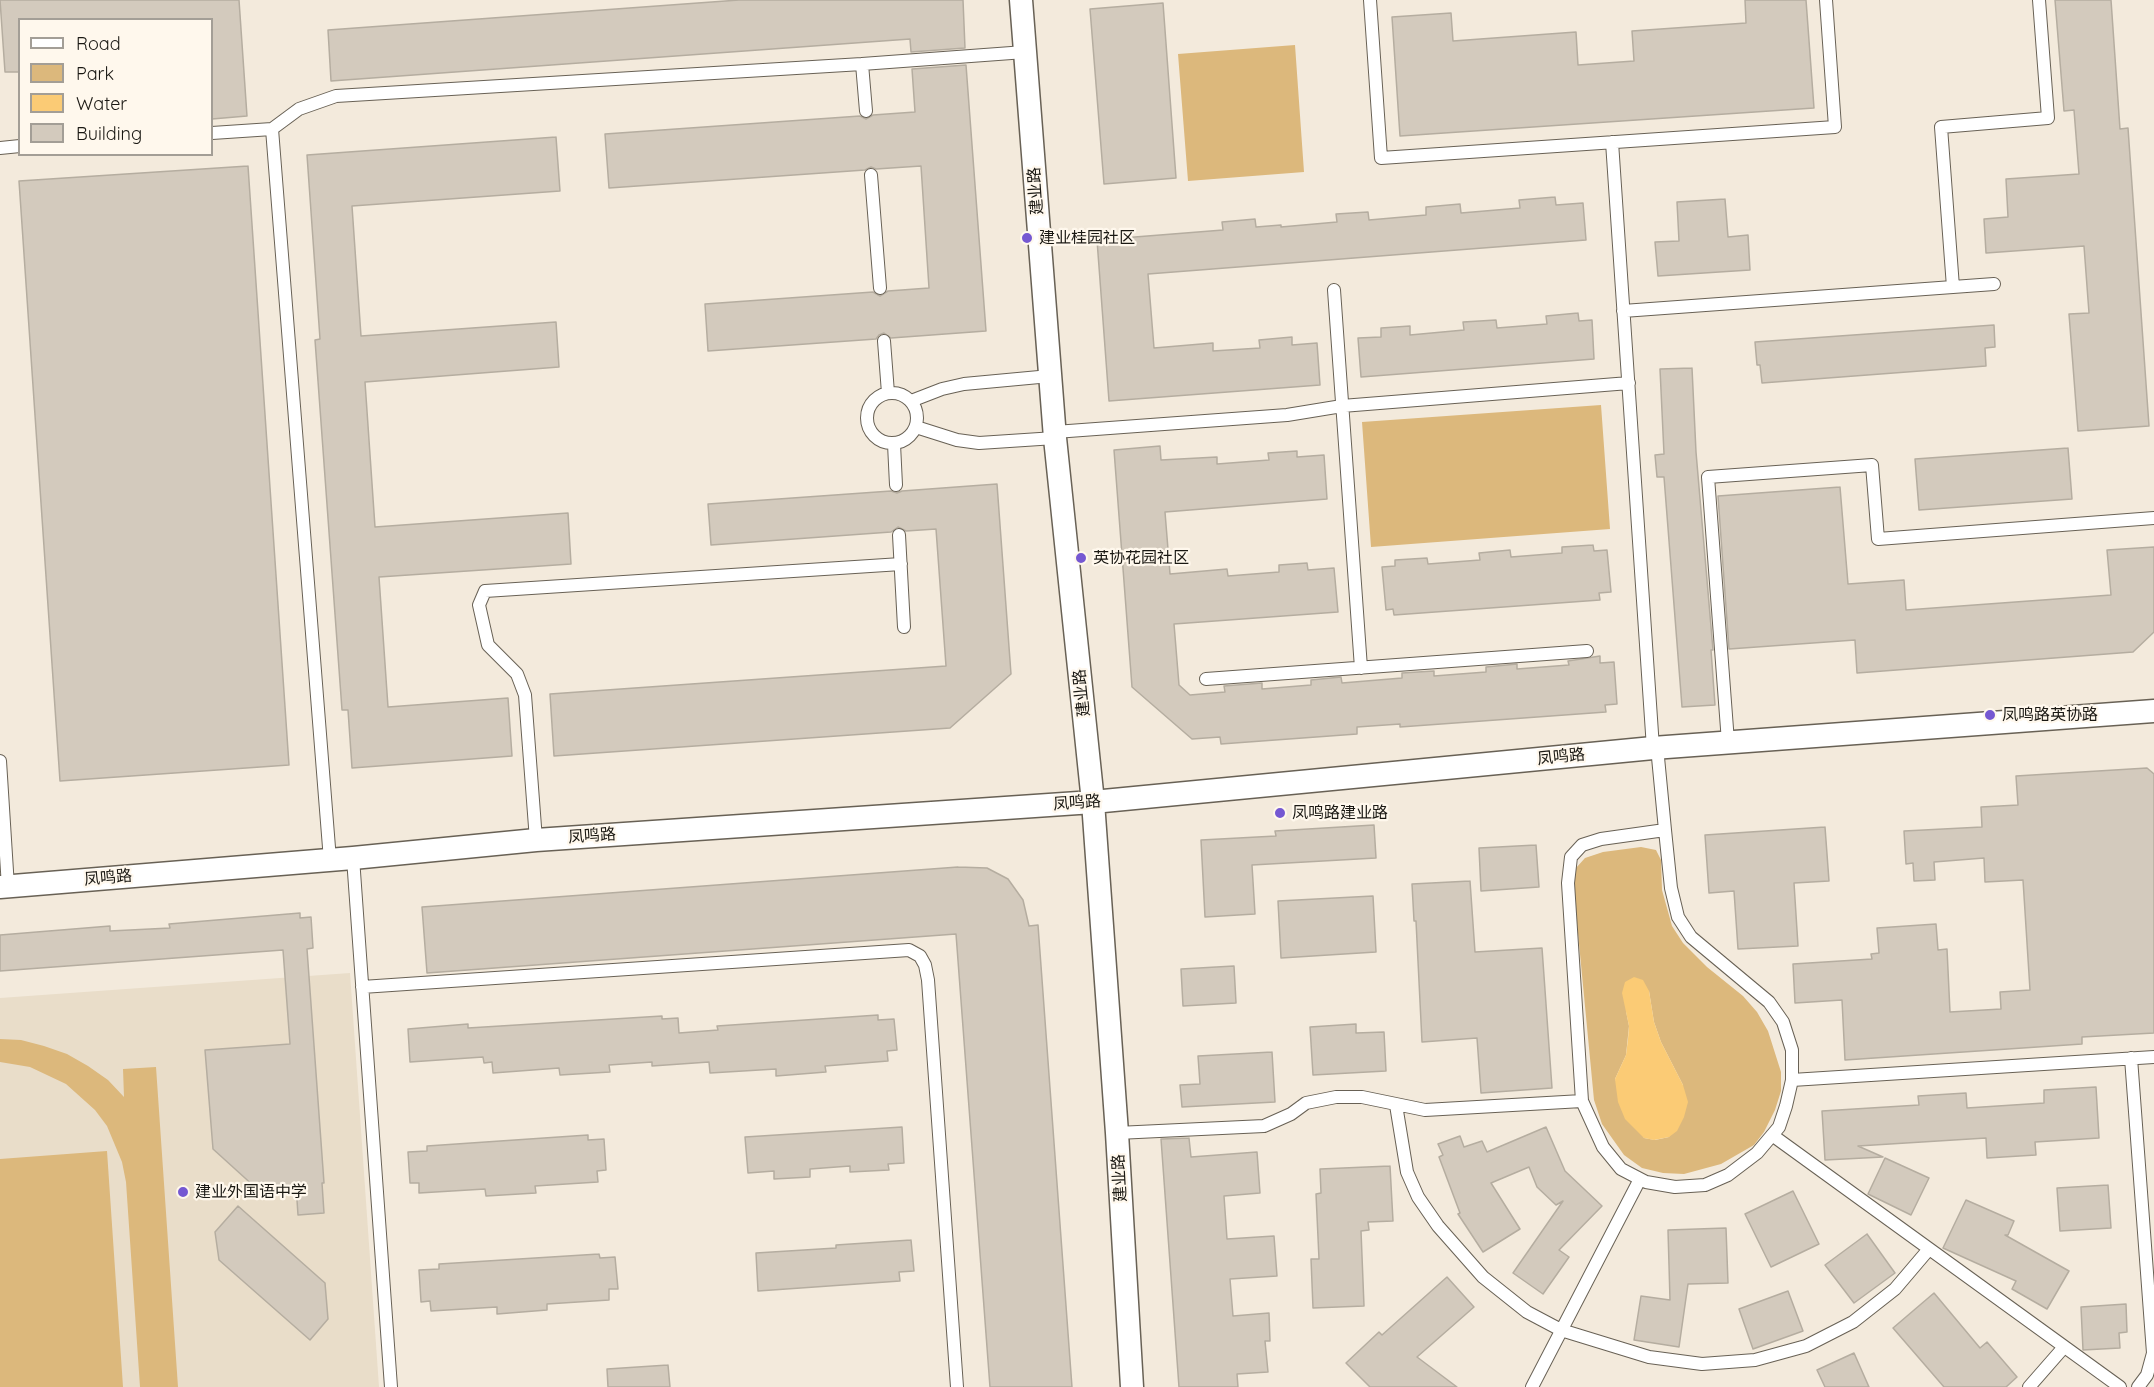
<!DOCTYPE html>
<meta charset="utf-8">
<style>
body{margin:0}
#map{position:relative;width:2154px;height:1387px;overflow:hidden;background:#f3eadc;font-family:Quicksand,sans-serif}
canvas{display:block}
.legend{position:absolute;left:18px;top:18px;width:195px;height:138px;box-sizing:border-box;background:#fff8ed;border:2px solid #a39e96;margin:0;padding:8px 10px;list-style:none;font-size:18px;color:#1a1813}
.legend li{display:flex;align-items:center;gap:12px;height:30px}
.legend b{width:30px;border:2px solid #a39e96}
</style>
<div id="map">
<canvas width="2154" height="1387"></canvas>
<ul class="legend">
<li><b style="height:8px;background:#fff"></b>Road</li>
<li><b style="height:16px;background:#dcb87c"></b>Park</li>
<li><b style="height:16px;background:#fbcb75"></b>Water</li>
<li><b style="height:16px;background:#d3cabd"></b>Building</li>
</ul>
</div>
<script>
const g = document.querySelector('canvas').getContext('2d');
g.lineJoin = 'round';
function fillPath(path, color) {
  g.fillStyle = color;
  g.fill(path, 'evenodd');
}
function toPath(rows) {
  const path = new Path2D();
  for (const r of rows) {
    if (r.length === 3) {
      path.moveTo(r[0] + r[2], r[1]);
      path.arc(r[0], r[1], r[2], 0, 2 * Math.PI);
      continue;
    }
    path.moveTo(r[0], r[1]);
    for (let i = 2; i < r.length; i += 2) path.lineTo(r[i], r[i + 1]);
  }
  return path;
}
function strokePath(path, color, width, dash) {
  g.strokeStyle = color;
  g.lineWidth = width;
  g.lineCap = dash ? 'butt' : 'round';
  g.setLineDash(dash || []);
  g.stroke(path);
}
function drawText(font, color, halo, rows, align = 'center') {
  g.font = font + ' Quicksand,"Noto Sans SC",sans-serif';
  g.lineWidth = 4.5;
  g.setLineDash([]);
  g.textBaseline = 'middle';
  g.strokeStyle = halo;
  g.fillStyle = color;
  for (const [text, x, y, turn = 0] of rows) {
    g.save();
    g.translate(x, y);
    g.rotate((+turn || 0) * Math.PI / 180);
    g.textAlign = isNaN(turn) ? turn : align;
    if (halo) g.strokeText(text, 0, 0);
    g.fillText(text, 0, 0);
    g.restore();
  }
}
const built = toPath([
 [350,973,379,1387,0,1387,0,998]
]);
const green = toPath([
 [1295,45,1304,172,1188,181,1178,54],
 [1601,405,1610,529,1371,547,1362,422],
 [1641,847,1656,850,1661,860,1662,890,1672,926,1683,943,1707,967,1743,996,1757,1012,1768,1031,1781,1072,1781,1091,1775,1110,1764,1132,1754,1145,1721,1164,1684,1174,1663,1173,1642,1168,1624,1155,1602,1124,1594,1100,1573,881,1576,868,1585,858,1603,852],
 [1649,991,1654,1022,1661,1042,1683,1085,1669,1137,1655,1140,1644,1138,1615,1079,1626,1055,1629,1026,1626,1011],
 [0,1039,21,1040,44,1046,67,1054,88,1066,108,1080,124,1097,123,1069,156,1067,178,1387,140,1387,126,1182,122,1162,107,1126,95,1110,66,1084,30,1067,0,1062],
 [107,1151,123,1387,0,1387,0,1159]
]);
const water = toPath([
 [1634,977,1643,980,1649,991,1654,1022,1661,1042,1683,1085,1688,1102,1684,1117,1677,1131,1669,1137,1654,1140,1644,1138,1625,1119,1618,1102,1615,1079,1626,1055,1628,1039,1629,1026,1622,993,1625,982]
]);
const building = toPath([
 [0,0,239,0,247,116,212,119,212,20,20,20,20,72,5,72,0,0],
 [739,0,963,0,965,48,911,52,910,39,331,81,328,30,739,0],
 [1745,0,1806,0,1814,108,1400,136,1392,17,1451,13,1453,41,1576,32,1578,65,1634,61,1632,31,1746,23,1745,0],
 [2055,0,2111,0,2120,129,2128,128,2149,426,2078,431,2069,314,2089,313,2084,246,1986,253,1984,219,2008,217,2006,179,2079,174,2074,110,2064,111,2055,0],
 [1163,3,1176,178,1104,184,1090,9,1163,3],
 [966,65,986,331,891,338,884,333,879,335,876,339,708,351,705,304,873,292,880,296,888,291,929,288,921,166,876,169,871,167,865,170,609,188,605,134,860,116,866,119,873,115,915,112,912,69,966,65],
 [556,137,560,191,352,206,361,336,556,322,559,367,365,382,375,527,568,513,571,564,379,577,388,707,508,698,512,756,352,768,348,710,342,710,315,340,320,339,307,155,556,137],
 [248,166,289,765,60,781,19,181,248,166],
 [1555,197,1556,205,1583,203,1586,240,1148,274,1154,348,1213,343,1213,351,1260,348,1259,340,1292,337,1292,345,1317,343,1320,385,1109,401,1097,240,1223,230,1222,222,1255,219,1256,227,1281,225,1281,227,1337,222,1336,214,1368,212,1369,220,1426,215,1426,207,1460,204,1461,213,1520,208,1519,200,1555,197],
 [1725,199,1728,237,1748,235,1750,270,1658,276,1655,242,1679,241,1677,202,1725,199],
 [1578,313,1579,321,1592,320,1594,359,1361,377,1358,338,1381,337,1381,328,1410,326,1410,335,1464,330,1463,322,1496,320,1497,328,1547,324,1546,316,1578,313],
 [1994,325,1995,347,1985,348,1986,366,1762,383,1760,365,1757,365,1755,342,1994,325],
 [1692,368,1696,452,1713,650,1711,650,1715,705,1682,707,1664,477,1657,477,1655,455,1664,454,1660,369,1692,368],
 [1160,446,1161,460,1217,457,1217,464,1269,460,1268,453,1297,451,1297,457,1324,455,1327,499,1165,512,1170,574,1227,569,1228,576,1279,572,1279,565,1307,563,1308,570,1334,568,1338,612,1174,624,1179,685,1190,695,1225,692,1224,686,1262,683,1262,689,1311,685,1311,680,1341,677,1342,683,1402,678,1402,673,1434,671,1434,676,1486,672,1486,667,1517,664,1517,669,1569,665,1568,661,1600,656,1600,663,1614,662,1617,704,1605,705,1606,712,1400,727,1400,724,1357,727,1357,734,1221,744,1220,737,1192,739,1132,687,1114,450,1160,446],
 [2068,448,2072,499,1919,510,1915,459,2068,448],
 [997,484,1011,674,950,728,554,756,550,694,946,666,936,529,906,531,898,527,891,532,711,545,708,504,891,491,897,493,902,491,997,484],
 [1840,487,1848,584,1904,580,1906,610,2111,595,2107,550,2154,547,2154,632,2133,652,1857,673,1855,640,1729,649,1718,496,1840,487],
 [1593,545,1594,551,1607,550,1611,592,1599,593,1600,600,1394,615,1393,609,1386,610,1382,567,1395,566,1395,560,1427,558,1428,564,1480,560,1479,553,1510,550,1511,557,1562,553,1562,547,1593,545],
 [2147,768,2154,774,2154,1033,2082,1037,2082,1044,1845,1060,1842,1000,1795,1003,1793,964,1872,959,1871,954,1879,953,1877,928,1936,924,1938,950,1947,949,1950,1012,2001,1009,2000,992,2030,990,2023,880,1985,882,1984,858,1934,862,1935,880,1914,881,1913,863,1906,864,1904,831,1982,827,1981,807,2018,805,2016,776,2147,768],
 [1374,825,1376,858,1252,865,1255,914,1205,917,1201,840,1276,836,1275,831,1374,825],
 [1825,827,1829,881,1794,883,1798,946,1738,949,1734,891,1709,893,1705,835,1825,827],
 [1536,845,1539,887,1481,891,1479,848,1536,845],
 [958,867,987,868,1008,879,1023,900,1029,926,1038,925,1072,1387,990,1387,956,934,427,973,422,907,958,867],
 [1470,881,1475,952,1542,948,1552,1088,1481,1093,1477,1038,1422,1042,1416,921,1414,921,1412,884,1470,881],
 [1373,896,1376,952,1281,958,1278,901,1373,896],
 [300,913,300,918,311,917,313,948,307,949,324,1183,322,1183,324,1213,298,1215,296,1185,256,1188,213,1149,205,1050,290,1044,283,950,0,971,0,935,110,926,110,931,170,928,169,924,300,913],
 [1234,966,1236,1003,1183,1006,1181,969,1234,966],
 [878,1015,878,1020,894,1019,897,1050,887,1051,888,1061,825,1066,826,1072,776,1076,776,1069,710,1073,709,1062,652,1066,652,1062,609,1065,610,1072,560,1075,559,1068,493,1073,492,1062,484,1063,483,1057,410,1062,408,1029,468,1024,468,1028,662,1016,662,1019,678,1018,679,1033,718,1030,717,1026,878,1015],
 [1356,1024,1356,1033,1384,1032,1386,1071,1313,1075,1310,1027,1356,1024],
 [1272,1052,1275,1102,1182,1107,1180,1085,1200,1084,1198,1056,1272,1052],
 [2096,1087,2099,1138,2035,1142,2036,1155,1987,1158,1986,1138,1858,1146,1883,1157,1825,1160,1822,1111,1919,1105,1918,1096,1966,1093,1967,1108,2044,1103,2044,1090,2096,1087],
 [902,1127,904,1163,888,1164,889,1170,850,1172,850,1166,810,1169,810,1177,774,1179,774,1171,748,1173,745,1137,902,1127],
 [1546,1127,1565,1171,1602,1206,1559,1250,1569,1257,1543,1294,1513,1273,1563,1201,1556,1205,1537,1187,1529,1167,1491,1183,1520,1229,1483,1252,1458,1214,1460,1213,1439,1157,1443,1155,1438,1144,1460,1136,1464,1147,1482,1141,1487,1152,1546,1127],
 [588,1135,588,1140,604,1139,606,1170,597,1171,598,1182,535,1186,536,1193,486,1196,485,1189,419,1193,419,1183,410,1183,408,1152,427,1151,427,1146,588,1135],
 [1189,1138,1191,1157,1257,1152,1260,1193,1224,1196,1227,1239,1274,1236,1277,1276,1230,1279,1233,1316,1269,1313,1270,1341,1265,1341,1268,1372,1237,1374,1238,1387,1179,1387,1161,1139,1189,1138],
 [1885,1158,1929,1178,1911,1215,1868,1194,1885,1158],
 [1390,1166,1393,1221,1368,1222,1369,1230,1361,1231,1364,1306,1313,1308,1311,1259,1319,1259,1316,1194,1321,1193,1320,1169,1390,1166],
 [2108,1185,2111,1228,2060,1231,2057,1188,2108,1185],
 [1793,1191,1819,1244,1771,1267,1745,1214,1793,1191],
 [1966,1200,2014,1221,2008,1235,2005,1235,2069,1271,2047,1309,2012,1289,2016,1281,1943,1248,1966,1200],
 [238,1206,325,1283,328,1319,310,1340,219,1260,215,1232,238,1206],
 [1726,1228,1728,1283,1688,1284,1679,1347,1634,1340,1641,1296,1670,1300,1668,1230,1726,1228],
 [1867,1234,1895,1273,1854,1303,1825,1265,1867,1234],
 [911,1240,914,1271,899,1272,900,1281,758,1291,756,1253,836,1248,836,1245,911,1240],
 [599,1254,600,1258,615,1257,618,1289,609,1289,609,1300,547,1304,547,1310,497,1314,497,1307,431,1311,430,1301,421,1302,419,1270,439,1269,439,1264,599,1254],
 [1447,1277,1474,1307,1417,1357,1457,1387,1370,1387,1346,1363,1379,1332,1382,1335,1447,1277],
 [1788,1291,1803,1331,1753,1349,1739,1309,1788,1291],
 [1934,1293,1980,1348,1987,1342,2017,1377,2006,1387,1944,1387,1893,1328,1934,1293],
 [2126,1304,2127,1332,2119,1333,2120,1348,2083,1350,2081,1307,2126,1304],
 [1854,1353,1869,1387,1825,1387,1817,1370,1854,1353],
 [668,1365,670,1387,608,1387,607,1369,668,1365]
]);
const lane = toPath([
 [1370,0,1381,158,1835,127,1826,0],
 [862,64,866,111],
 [272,129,299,109,336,96,862,64,1025,52],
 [212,133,272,129,330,860],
 [1612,142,1653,748],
 [0,148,20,146],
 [871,175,880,288],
 [1953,287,1941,127,2048,118,2039,0],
 [1334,290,1361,668],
 [1623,311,1994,284],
 [884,341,888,393],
 [892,418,25],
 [911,401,942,389,964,384,1050,376],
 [916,427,957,440,979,443,1055,438],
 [1055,432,1287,415,1342,406,1629,383],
 [894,444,896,485],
 [899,535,904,627],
 [1206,679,1587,651],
 [1728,742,1708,477,1872,465,1878,539,2154,518],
 [1657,747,1665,830,1671,888,1678,917,1691,937,1769,1002,1783,1022,1792,1050,1792,1080,1786,1106,1779,1127,1757,1153,1728,1175,1705,1185,1675,1187,1646,1182,1621,1169,1603,1147,1582,1101,1568,883,1571,857,1582,845,1601,839,1665,830],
 [0,761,8,887],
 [536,840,525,695,517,674,488,645,479,605,485,591,901,564],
 [353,858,391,1387],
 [362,987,909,950,920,956,925,965,928,980,957,1387],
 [2131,1058,2153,1353,2147,1375,2138,1387],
 [1792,1080,2154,1057],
 [1396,1105,1407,1172,1418,1197,1438,1226,1483,1277,1527,1312,1561,1330,1649,1357,1702,1364,1755,1360,1806,1346,1853,1322,1895,1289,1929,1249],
 [1117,1133,1264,1126,1291,1114,1306,1103,1336,1097,1362,1097,1425,1110,1582,1101],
 [1772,1135,2120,1387],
 [1532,1387,1640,1179],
 [2029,1387,2064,1347]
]);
const street = toPath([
 [1021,0,1055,438,1093,802,1117,1133,1132,1387],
 [0,887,353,858,536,840,1093,802,1653,748,2154,711]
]);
const markers = [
 [1027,238,6,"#7558d2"],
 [1081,558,6,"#7558d2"],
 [1990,715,6,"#7558d2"],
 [1280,813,6,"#7558d2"],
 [183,1192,6,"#7558d2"]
];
const streetNames = [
 ["建业路",1036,191,-94],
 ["建业路",1082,693,-96],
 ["凤鸣路",1561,757,-6],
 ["凤鸣路",1077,803,-4],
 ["凤鸣路",592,836,-4],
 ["凤鸣路",108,878,-5],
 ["建业路",1120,1178,-93]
];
const poiNames = [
 ["建业桂园社区",1039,238],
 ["英协花园社区",1093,558],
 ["凤鸣路英协路",2002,715],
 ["凤鸣路建业路",1292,813],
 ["建业外国语中学",195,1192]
];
fillPath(built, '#e9ddc9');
fillPath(green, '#dcb87c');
fillPath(water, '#fbcb75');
fillPath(building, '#d3cabd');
strokePath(building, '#b5ada0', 1.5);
strokePath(lane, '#686155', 14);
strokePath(street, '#686155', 25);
strokePath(lane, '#fff', 12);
strokePath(street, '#fff', 22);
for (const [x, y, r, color] of markers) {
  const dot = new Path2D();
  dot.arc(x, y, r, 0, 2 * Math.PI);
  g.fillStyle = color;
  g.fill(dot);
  strokePath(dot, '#fff8ed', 2);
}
drawText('16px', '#1a1813', '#fff8ed', streetNames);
drawText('16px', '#1a1813', '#fff8ed', poiNames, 'left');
</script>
